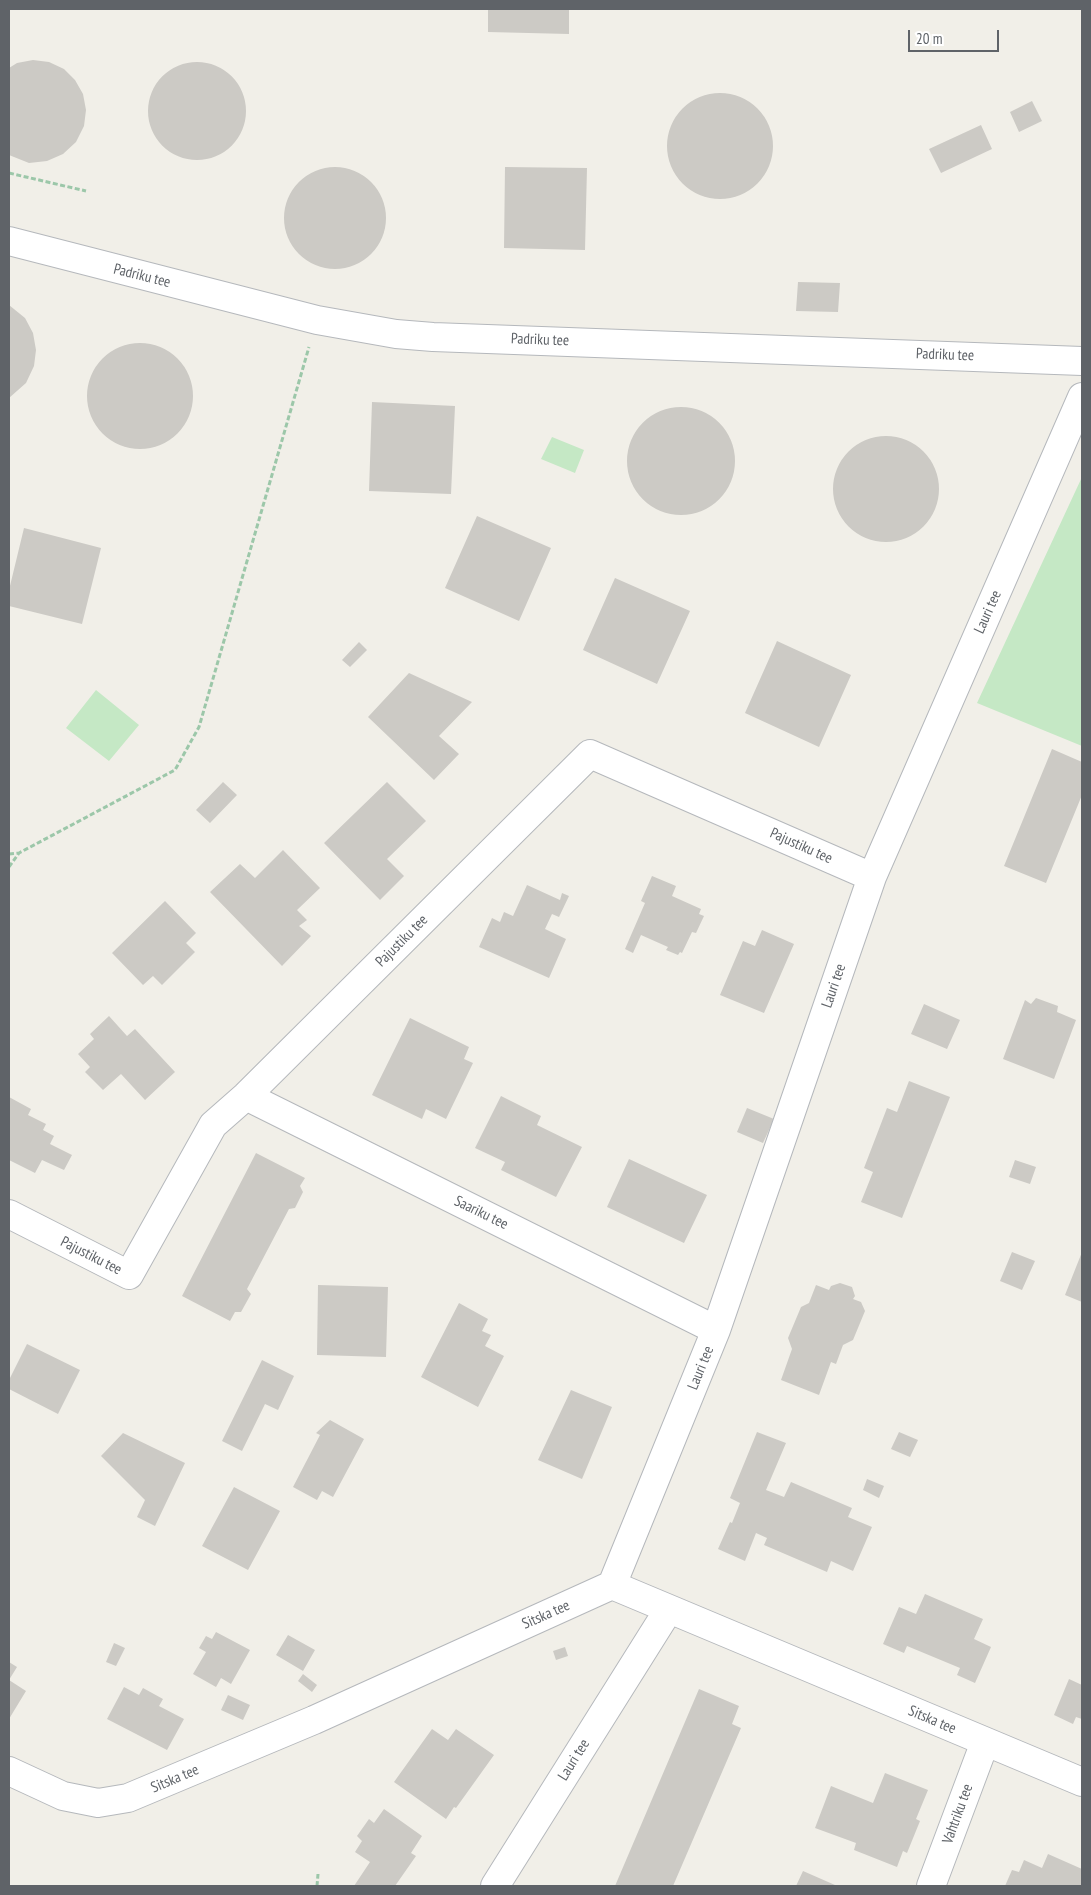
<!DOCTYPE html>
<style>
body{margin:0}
#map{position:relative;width:1091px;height:1895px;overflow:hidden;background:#f1efe8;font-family:"PT Sans Narrow",sans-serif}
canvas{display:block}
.frame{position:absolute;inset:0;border:10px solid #5f6368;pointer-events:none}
.scale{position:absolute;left:908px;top:30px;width:91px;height:22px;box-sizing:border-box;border:2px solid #5f6368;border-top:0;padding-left:6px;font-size:15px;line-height:18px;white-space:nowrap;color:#5f6368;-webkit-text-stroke:4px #fff;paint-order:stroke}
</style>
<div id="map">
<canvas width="1091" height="1895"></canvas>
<div class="frame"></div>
<div class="scale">20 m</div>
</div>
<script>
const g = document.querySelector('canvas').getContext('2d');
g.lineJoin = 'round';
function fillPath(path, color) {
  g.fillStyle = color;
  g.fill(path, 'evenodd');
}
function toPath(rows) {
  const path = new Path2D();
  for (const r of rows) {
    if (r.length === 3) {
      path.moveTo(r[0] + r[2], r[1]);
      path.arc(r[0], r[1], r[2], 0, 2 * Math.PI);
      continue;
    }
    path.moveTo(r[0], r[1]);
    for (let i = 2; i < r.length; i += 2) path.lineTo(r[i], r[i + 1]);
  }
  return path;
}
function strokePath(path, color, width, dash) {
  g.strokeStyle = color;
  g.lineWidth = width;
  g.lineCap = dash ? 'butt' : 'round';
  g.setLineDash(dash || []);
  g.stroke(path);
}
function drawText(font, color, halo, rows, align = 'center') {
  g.font = font + ' "PT Sans Narrow",sans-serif';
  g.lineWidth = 4;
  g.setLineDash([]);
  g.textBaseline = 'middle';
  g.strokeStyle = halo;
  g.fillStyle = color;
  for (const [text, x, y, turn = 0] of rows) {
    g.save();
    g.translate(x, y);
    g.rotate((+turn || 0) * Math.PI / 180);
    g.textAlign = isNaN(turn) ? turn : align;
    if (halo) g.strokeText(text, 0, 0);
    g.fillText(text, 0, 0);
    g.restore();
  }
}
const green = toPath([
 [552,437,584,450,575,473,541,459],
 [1082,477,1082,746,977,703],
 [96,690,139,725,109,761,66,728]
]);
const building = toPath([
 [488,9,569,9,569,34,488,32],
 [33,60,49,62,64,69,75,80,83,94,86,110,84,126,76,142,63,154,47,161,29,163,9,155,9,68,17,63],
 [197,111,49],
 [720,146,53],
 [1032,101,1042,121,1019,132,1010,112],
 [981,125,992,149,941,173,929,149],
 [335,218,51],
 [505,167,587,168,585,250,504,248],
 [798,282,840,283,838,312,796,311],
 [9,305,25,318,33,333,36,350,34,366,26,383,9,398],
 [140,396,53],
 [372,402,455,406,451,494,369,491],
 [681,461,54],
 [886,489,53],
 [477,516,551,548,519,621,445,588],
 [24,528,101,548,82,624,9,606,9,590],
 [615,578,690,611,657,684,583,650],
 [777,641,851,675,819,747,745,713],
 [359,642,367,650,350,667,342,660],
 [409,673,472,702,439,736,459,754,434,780,368,717],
 [1052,749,1082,762,1082,795,1046,883,1004,866],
 [223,782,237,795,210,823,196,810],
 [387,782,426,821,387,859,404,876,380,900,324,843],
 [283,850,320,888,297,910,307,920,299,926,311,936,282,966,210,892,240,864,255,878],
 [652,876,676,886,672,896,701,909,699,914,704,916,696,933,692,932,682,953,680,952,678,955,666,950,668,947,641,935,633,953,625,949,645,903,641,901],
 [527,885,560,900,562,893,569,896,559,917,552,914,545,929,566,939,549,978,479,947,492,918,500,922,504,912,513,916],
 [165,901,196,933,186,943,195,952,162,985,153,976,143,985,112,953],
 [762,930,794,944,764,1013,720,995,743,941,755,946],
 [1036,998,1058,1006,1057,1012,1076,1020,1054,1079,1003,1059,1025,1000,1031,1004],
 [924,1004,960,1020,947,1049,911,1034],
 [109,1016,127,1036,135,1029,175,1072,145,1100,121,1074,103,1090,85,1072,90,1067,78,1054,94,1039,90,1034],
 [410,1018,469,1047,464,1059,473,1063,446,1119,426,1109,422,1119,372,1095],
 [909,1081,950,1097,902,1218,861,1202,873,1172,864,1168,887,1108,897,1112],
 [501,1096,541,1116,537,1125,582,1147,556,1197,501,1170,505,1162,475,1148],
 [9,1097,31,1109,28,1115,46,1124,43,1130,54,1136,50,1144,72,1155,64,1170,42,1160,35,1173,9,1160],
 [747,1108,774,1119,763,1143,737,1132],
 [256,1153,305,1178,300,1186,303,1192,295,1208,289,1209,247,1289,251,1294,241,1312,235,1312,230,1321,182,1296],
 [629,1159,707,1195,684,1243,607,1207],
 [1015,1160,1036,1167,1030,1184,1009,1177],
 [1012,1252,1035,1261,1022,1290,1000,1281],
 [1082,1252,1082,1302,1065,1295],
 [840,1283,852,1287,855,1296,853,1299,861,1302,865,1311,853,1340,843,1345,836,1364,831,1362,819,1395,781,1380,792,1349,788,1338,801,1307,809,1303,816,1285,829,1290,831,1286],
 [318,1285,388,1287,386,1357,317,1355],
 [459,1303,488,1319,482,1331,491,1335,485,1346,504,1356,478,1407,421,1377],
 [27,1344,80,1370,58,1414,9,1389,9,1380],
 [262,1360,294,1376,278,1410,265,1404,242,1451,222,1441],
 [571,1390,612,1407,582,1479,538,1460],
 [330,1420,364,1439,333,1497,322,1491,317,1500,293,1487,320,1435,316,1433],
 [757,1432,786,1443,766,1490,784,1497,791,1482,852,1508,848,1517,872,1527,853,1571,831,1561,827,1572,764,1545,767,1538,756,1533,745,1561,718,1549,730,1522,732,1523,740,1503,730,1498],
 [899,1432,918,1440,910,1457,891,1449],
 [123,1433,185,1463,155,1526,137,1517,145,1500,101,1456],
 [867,1479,884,1486,879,1498,863,1490],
 [234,1487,280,1511,248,1570,202,1546],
 [925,1594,983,1619,974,1639,991,1647,975,1683,957,1675,960,1668,907,1646,904,1653,883,1644,899,1607,916,1614],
 [216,1632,250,1650,231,1684,221,1678,216,1687,193,1674,206,1652,199,1648,206,1636,212,1639],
 [288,1635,315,1650,303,1671,276,1655],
 [114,1643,125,1648,116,1666,106,1662],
 [565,1647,568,1656,556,1660,553,1651],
 [9,1662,17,1667,9,1680,26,1691,9,1719],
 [303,1674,317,1685,312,1692,298,1681],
 [1069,1679,1082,1685,1082,1719,1076,1717,1073,1724,1054,1715],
 [124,1687,139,1695,143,1688,163,1699,159,1706,184,1719,167,1750,107,1719],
 [699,1689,739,1706,732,1724,741,1728,673,1886,615,1886],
 [228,1695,250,1705,243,1720,221,1710],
 [432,1729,448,1740,456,1729,494,1755,456,1808,454,1807,446,1819,394,1782],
 [885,1773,928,1790,916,1819,920,1821,907,1853,903,1851,897,1867,854,1850,856,1843,815,1828,831,1786,873,1803],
 [384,1809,422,1836,411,1853,416,1856,395,1886,354,1886,370,1862,355,1852,362,1841,357,1836,369,1819,374,1823],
 [1048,1854,1082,1869,1082,1886,1005,1886,1012,1870,1019,1872,1024,1860,1042,1868],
 [803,1871,835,1885,834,1886,796,1886]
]);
const path = toPath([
 [9,173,86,191],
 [9,854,19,853],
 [9,867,19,853,175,770,199,727,309,347],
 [317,1886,318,1874]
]);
const minor = toPath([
 [9,241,317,320,396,334,433,337,1082,361],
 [246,1096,716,1330],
 [9,1214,129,1275,213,1125,246,1096,590,754,872,877],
 [612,1585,716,1330,872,877,1082,397],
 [9,1771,63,1796,98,1803,128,1798,314,1720,612,1585,1082,1782],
 [495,1886,669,1609],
 [931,1886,985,1742]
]);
const streetNames = [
 ["Padriku tee",142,276,14],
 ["Padriku tee",540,340,2],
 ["Padriku tee",945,355,2],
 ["Lauri tee",988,612,-66],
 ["Pajustiku tee",801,846,24],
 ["Pajustiku tee",402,941,-45],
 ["Lauri tee",834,986,-71],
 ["Saariku tee",481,1213,26],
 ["Pajustiku tee",91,1256,27],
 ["Lauri tee",701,1368,-68],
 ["Sitska tee",546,1615,-24],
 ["Sitska tee",932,1720,23],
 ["Lauri tee",574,1760,-58],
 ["Sitska tee",175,1779,-23],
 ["Vahtriku tee",958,1814,-70]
];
fillPath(green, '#c5e8c5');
fillPath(building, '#cccac5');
strokePath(minor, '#b5b8bc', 30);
strokePath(path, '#9cc7a9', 3, [5, 2.5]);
strokePath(minor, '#fff', 28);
drawText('15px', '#5f6368', '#fff', streetNames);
</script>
